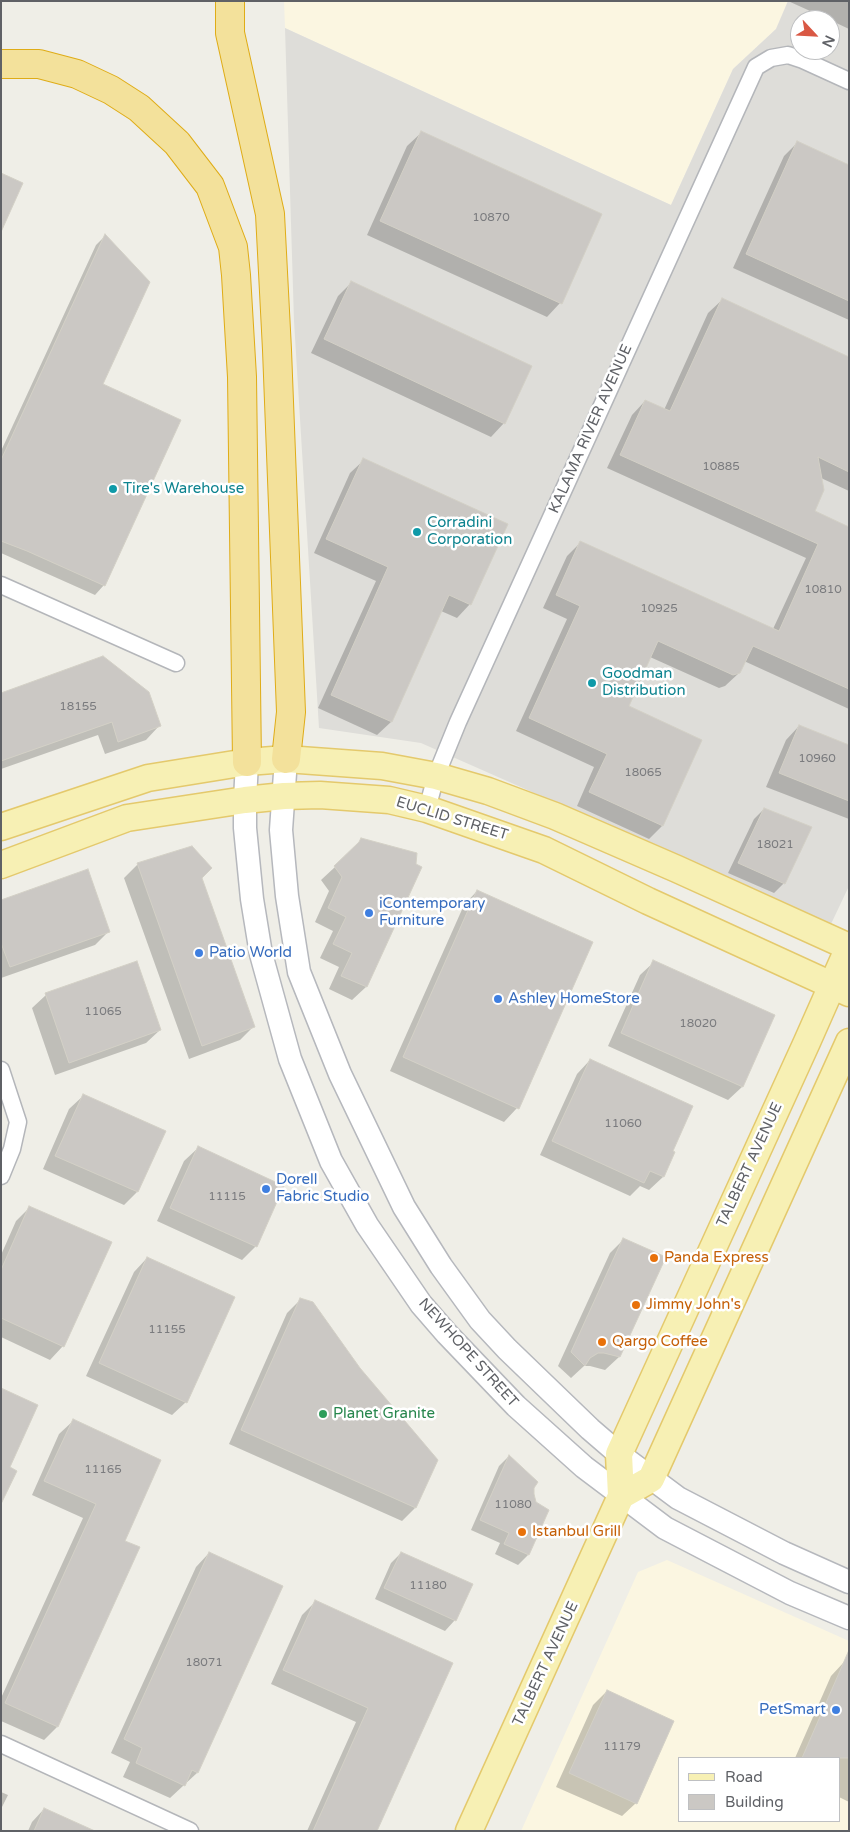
<!DOCTYPE html>
<style>
body{margin:0}
#map{position:relative;width:850px;height:1832px;overflow:hidden;background:#efeee7;font-family:"Varela Round",sans-serif}
canvas{display:block}
.frame{position:absolute;inset:0;border:2px solid #5f6166;pointer-events:none}
.legend{position:absolute;left:678px;top:1757px;width:162px;height:65px;box-sizing:border-box;background:#fff;border:1px solid #bfc0c2;margin:0;padding:6px 9px;list-style:none;font-size:15px;color:#5f6166}
.legend li{display:flex;align-items:center;gap:10px;height:25px}
.legend b{width:25px;border:1px solid #bfc0c2}
.north{position:absolute;left:790px;top:10px;width:50px;height:50px;box-sizing:border-box;background:#fff;border:1px solid #bfc0c2;border-radius:50%;rotate:115deg;font-size:14px;font-weight:700;line-height:20px;text-align:center;color:#5f6166}
.north::after{content:'';display:block;margin:auto;width:18px;height:22px;background:#d95844;clip-path:polygon(50% 0,100% 100%,50% 72%,0 100%)}
</style>
<div id="map">
<canvas width="850" height="1832"></canvas>
<div class="frame"></div>
<ul class="legend">
<li><b style="height:6px;background:#f7f0b4"></b>Road</li>
<li><b style="height:14px;background:#cbc8c4"></b>Building</li>
</ul>
<div class="north">N</div>
</div>
<script>
const g = document.querySelector('canvas').getContext('2d');
g.lineJoin = 'round';
function fillPath(path, color) {
  g.fillStyle = color;
  g.fill(path, 'evenodd');
}
function toPath(rows) {
  const path = new Path2D();
  for (const r of rows) {
    path.moveTo(r[0], r[1]);
    for (let i = 2; i < r.length; i += 2) path.lineTo(r[i], r[i + 1]);
  }
  return path;
}
function strokePath(path, color, width, dash) {
  g.strokeStyle = color;
  g.lineWidth = width;
  g.lineCap = dash ? 'butt' : 'round';
  g.setLineDash(dash || []);
  g.stroke(path);
}
function drawText(font, color, halo, rows, align = 'center') {
  g.font = font + ' "Varela Round",sans-serif';
  g.lineWidth = 5;
  g.setLineDash([]);
  g.textBaseline = 'middle';
  g.strokeStyle = halo;
  g.fillStyle = color;
  for (const [text, x, y, turn = 0] of rows) {
    g.save();
    g.translate(x, y);
    g.rotate((+turn || 0) * Math.PI / 180);
    g.textAlign = isNaN(turn) ? turn : align;
    if (halo) g.strokeText(text, 0, 0);
    g.fillText(text, 0, 0);
    g.restore();
  }
}
const commercial = toPath([
 [284,1,788,1,776,29,733,69,671,205,285,28],
 [667,1560,849,1641,849,1831,521,1831,638,1572],
 [679,1758,839,1758,839,1821,679,1821]
]);
const industrial = toPath([
 [788,1,849,1,849,886,831,924,421,743,319,728,294,321,285,28,671,205,733,69,776,29],
 [800,20,830,20,830,50,800,50]
]);
const shadow = toPath([
 [788,1,849,1,849,29,830,20],
 [421,133,560,303,547,317,367,235,407,146],
 [797,143,849,166,849,320,733,268,784,156],
 [105,236,102,385,104,585,95,595,1,553,1,451,96,245],
 [351,283,504,423,491,437,311,353,338,296],
 [722,300,849,358,849,491,821,478,813,512,849,528,849,709,744,661,739,673,725,686,719,688,650,657,627,707,662,826,649,839,577,806,594,767,516,731,567,619,543,608,567,556,581,542,773,629,806,558,607,468,632,415,645,401,664,410,708,313],
 [364,460,470,604,457,618,441,611,391,722,377,735,318,708,376,581,314,553,350,473],
 [1,694,159,726,146,740,105,754,98,735,1,769],
 [799,726,849,747,849,819,766,787,786,740],
 [764,809,784,883,774,893,728,873,754,819],
 [138,864,201,878,254,1026,240,1040,189,1059,124,878],
 [414,865,421,867,366,987,352,1000,329,989,339,967,320,958,333,931,315,922,329,891,321,880,335,867],
 [477,891,517,1108,504,1122,390,1071,464,905],
 [1,901,108,932,95,945,1,978],
 [654,962,774,1015,742,1087,728,1100,608,1046,640,975],
 [46,995,160,1030,146,1043,55,1075,32,1008],
 [590,1060,674,1153,663,1177,649,1190,640,1186,630,1196,540,1155,577,1074],
 [83,1096,164,1132,137,1192,124,1205,43,1169,69,1109],
 [198,1148,256,1246,242,1260,157,1221,184,1161],
 [30,1207,63,1346,50,1360,1,1337,1,1255,16,1221],
 [624,1239,664,1258,619,1357,605,1370,590,1366,584,1366,571,1378,558,1366,610,1253],
 [147,1258,186,1402,172,1415,86,1376,134,1272],
 [301,1299,436,1460,415,1508,402,1521,229,1444,287,1313],
 [73,1421,123,1541,57,1727,44,1740,1,1721,1,1698,83,1518,32,1495,59,1434],
 [509,1456,533,1487,532,1494,535,1503,547,1510,528,1555,518,1565,495,1554,500,1543,471,1530,499,1466],
 [209,1553,197,1773,170,1798,123,1777,130,1762,111,1753,196,1567],
 [401,1553,455,1620,445,1631,375,1599,391,1563],
 [315,1602,452,1663,376,1831,307,1831,356,1722,271,1684,302,1615],
 [844,1662,849,1664,849,1802,839,1797,839,1758,795,1758,831,1676],
 [607,1691,636,1803,622,1816,556,1787,593,1705],
 [1,1792,8,1795,1,1809],
 [44,1809,92,1831,28,1831,32,1822]
]);
const building = toPath([
 [421,131,602,214,562,304,380,221,421,131],
 [797,141,849,165,849,301,746,254,797,141],
 [1,173,23,183,1,232,1,173],
 [105,234,150,282,103,384,181,420,105,586,27,551,1,541,1,460,105,234],
 [351,281,532,366,505,424,324,339,351,281],
 [722,298,849,357,849,472,818,457,824,490,815,511,849,527,849,689,753,646,740,673,733,675,658,641,629,706,702,740,663,826,589,792,607,754,529,718,580,606,556,595,580,541,779,631,818,544,620,455,645,400,670,411,722,298],
 [363,458,508,524,471,605,449,595,392,722,331,695,388,567,326,539,363,458],
 [103,656,149,692,161,726,118,742,112,722,1,761,1,693,103,656],
 [799,725,849,745,849,801,779,773,799,725],
 [764,808,812,827,785,884,738,863,764,808],
 [361,838,417,853,416,864,422,867,367,987,341,976,352,953,333,944,346,917,328,908,342,877,334,866,359,842,361,838],
 [192,846,212,868,202,878,255,1027,202,1046,137,863,192,846],
 [88,869,110,932,10,967,1,943,1,900,88,869],
 [477,890,593,942,519,1109,403,1057,477,890],
 [653,960,775,1015,743,1087,621,1033,653,960],
 [137,961,161,1030,69,1063,45,993,137,961],
 [590,1059,693,1106,673,1151,675,1152,664,1177,650,1171,644,1183,552,1141,590,1059],
 [83,1094,166,1131,138,1192,55,1156,83,1094],
 [198,1146,284,1186,257,1247,170,1208,198,1146],
 [29,1206,112,1242,64,1347,1,1318,1,1270,29,1206],
 [623,1238,666,1257,620,1357,604,1353,598,1353,590,1358,585,1366,571,1352,623,1238],
 [147,1257,235,1297,187,1403,99,1363,147,1257],
 [300,1298,313,1302,360,1368,438,1460,416,1508,241,1430,300,1298],
 [1,1388,38,1405,10,1467,17,1471,1,1504,1,1388],
 [73,1419,161,1460,125,1541,140,1547,58,1727,5,1703,96,1504,44,1481,73,1419],
 [509,1455,538,1482,534,1488,534,1494,536,1502,549,1510,529,1555,504,1544,509,1533,480,1520,509,1455],
 [209,1552,283,1586,198,1773,192,1770,185,1786,136,1763,142,1748,124,1739,209,1552],
 [401,1552,473,1584,456,1621,384,1588,401,1552],
 [315,1600,453,1663,377,1831,313,1831,368,1708,283,1670,315,1600],
 [849,1650,849,1758,802,1758,849,1650],
 [607,1690,674,1721,637,1804,569,1773,607,1690],
 [44,1808,95,1831,34,1831,44,1808]
]);
const street = toPath([
 [1,585,176,663],
 [427,809,436,776,458,722,756,67,771,58,788,55,803,60,849,81],
 [1,1070,18,1122,12,1149,1,1176],
 [1,1744,190,1831]
]);
const secondary = toPath([
 [286,759,281,830,287,896,299,972,340,1074,404,1207,441,1266,480,1320,507,1349,590,1429,619,1454,678,1498,784,1553,849,1582],
 [247,762,245,800,245,828,252,899,261,954,290,1059,331,1161,367,1225,421,1304,447,1334,516,1406,584,1467,665,1528,790,1593,849,1618]
]);
const primary = toPath([
 [1,827,148,778,247,762,286,759,382,766,436,776,488,791,555,816,677,869,849,947],
 [1,865,127,818,245,800,284,796,320,795,389,800,427,809,544,850,648,901,849,993],
 [621,1496,651,1479,849,1042],
 [469,1831,621,1496,619,1454,807,1042,849,947]
]);
const highway = toPath([
 [230,1,230,33,270,214,277,350,291,712,286,759],
 [1,64,39,64,77,74,111,90,139,108,177,143,210,186,233,247,236,275,242,377,247,762]
]);
const markers = [
 [113,489,5,"#0f9aa8"],
 [417,532,5,"#0f9aa8"],
 [592,683,5,"#0f9aa8"],
 [369,913,5,"#3f7fe0"],
 [199,953,5,"#3f7fe0"],
 [498,999,5,"#3f7fe0"],
 [266,1189,5,"#3f7fe0"],
 [654,1258,5,"#e8710a"],
 [636,1305,5,"#e8710a"],
 [602,1342,5,"#e8710a"],
 [323,1414,5,"#2e9e5b"],
 [522,1532,5,"#e8710a"],
 [836,1710,5,"#3f7fe0"]
];
const numberNames = [
 ["10870",491,218],
 ["10885",721,467],
 ["10810",823,590],
 ["10925",659,609],
 ["18155",78,707],
 ["10960",817,759],
 ["18065",643,773],
 ["18021",775,845],
 ["11065",103,1012],
 ["18020",698,1024],
 ["11060",623,1124],
 ["11115",227,1197],
 ["11155",167,1330],
 ["11165",103,1470],
 ["11080",513,1505],
 ["11180",428,1586],
 ["18071",204,1663],
 ["11179",622,1747]
];
const streetNames = [
 ["KALAMA RIVER AVENUE",591,429,-66],
 ["EUCLID STREET",452,819,17],
 ["TALBERT AVENUE",750,1165,-65],
 ["NEWHOPE STREET",468,1353,48],
 ["TALBERT AVENUE",546,1664,-65]
];
const cultureNames = [
 ["Tire's Warehouse",123,489],
 ["Corradini",427,523],
 ["Corporation",427,540],
 ["Goodman",602,674],
 ["Distribution",602,691]
];
const shopNames = [
 ["iContemporary",379,904],
 ["Furniture",379,921],
 ["Patio World",209,953],
 ["Ashley HomeStore",508,999],
 ["Dorell",276,1180],
 ["Fabric Studio",276,1197],
 ["PetSmart",826,1710,"right"]
];
const foodNames = [
 ["Panda Express",664,1258],
 ["Jimmy John's",646,1305],
 ["Qargo Coffee",612,1342],
 ["Istanbul Grill",532,1532]
];
const leisureNames = [
 ["Planet Granite",333,1414]
];
fillPath(commercial, '#fbf6e1');
fillPath(industrial, '#deddd9');
fillPath(shadow, '#0003');
fillPath(building, '#cbc8c4');
strokePath(building, '#d3d0c6', 1);
strokePath(street, '#b4b6ba', 19);
strokePath(secondary, '#b6b8bd', 25);
strokePath(primary, '#e4c96c', 29);
strokePath(highway, '#dfac17', 30);
strokePath(street, '#fff', 16);
strokePath(secondary, '#fff', 22);
strokePath(primary, '#f7f0b4', 26);
strokePath(highway, '#f3e19b', 28);
for (const [x, y, r, color] of markers) {
  const dot = new Path2D();
  dot.arc(x, y, r, 0, 2 * Math.PI);
  g.fillStyle = color;
  g.fill(dot);
  strokePath(dot, '#fff', 2);
}
drawText('12px', '#7a7b7e', null, numberNames);
drawText('15px', '#5f6166', '#fff', streetNames);
drawText('15px', '#0d838f', '#fff', cultureNames, 'left');
drawText('15px', '#366cbe', '#fff', shopNames, 'left');
drawText('15px', '#c56008', '#fff', foodNames, 'left');
drawText('15px', '#27864d', '#fff', leisureNames, 'left');
</script>
